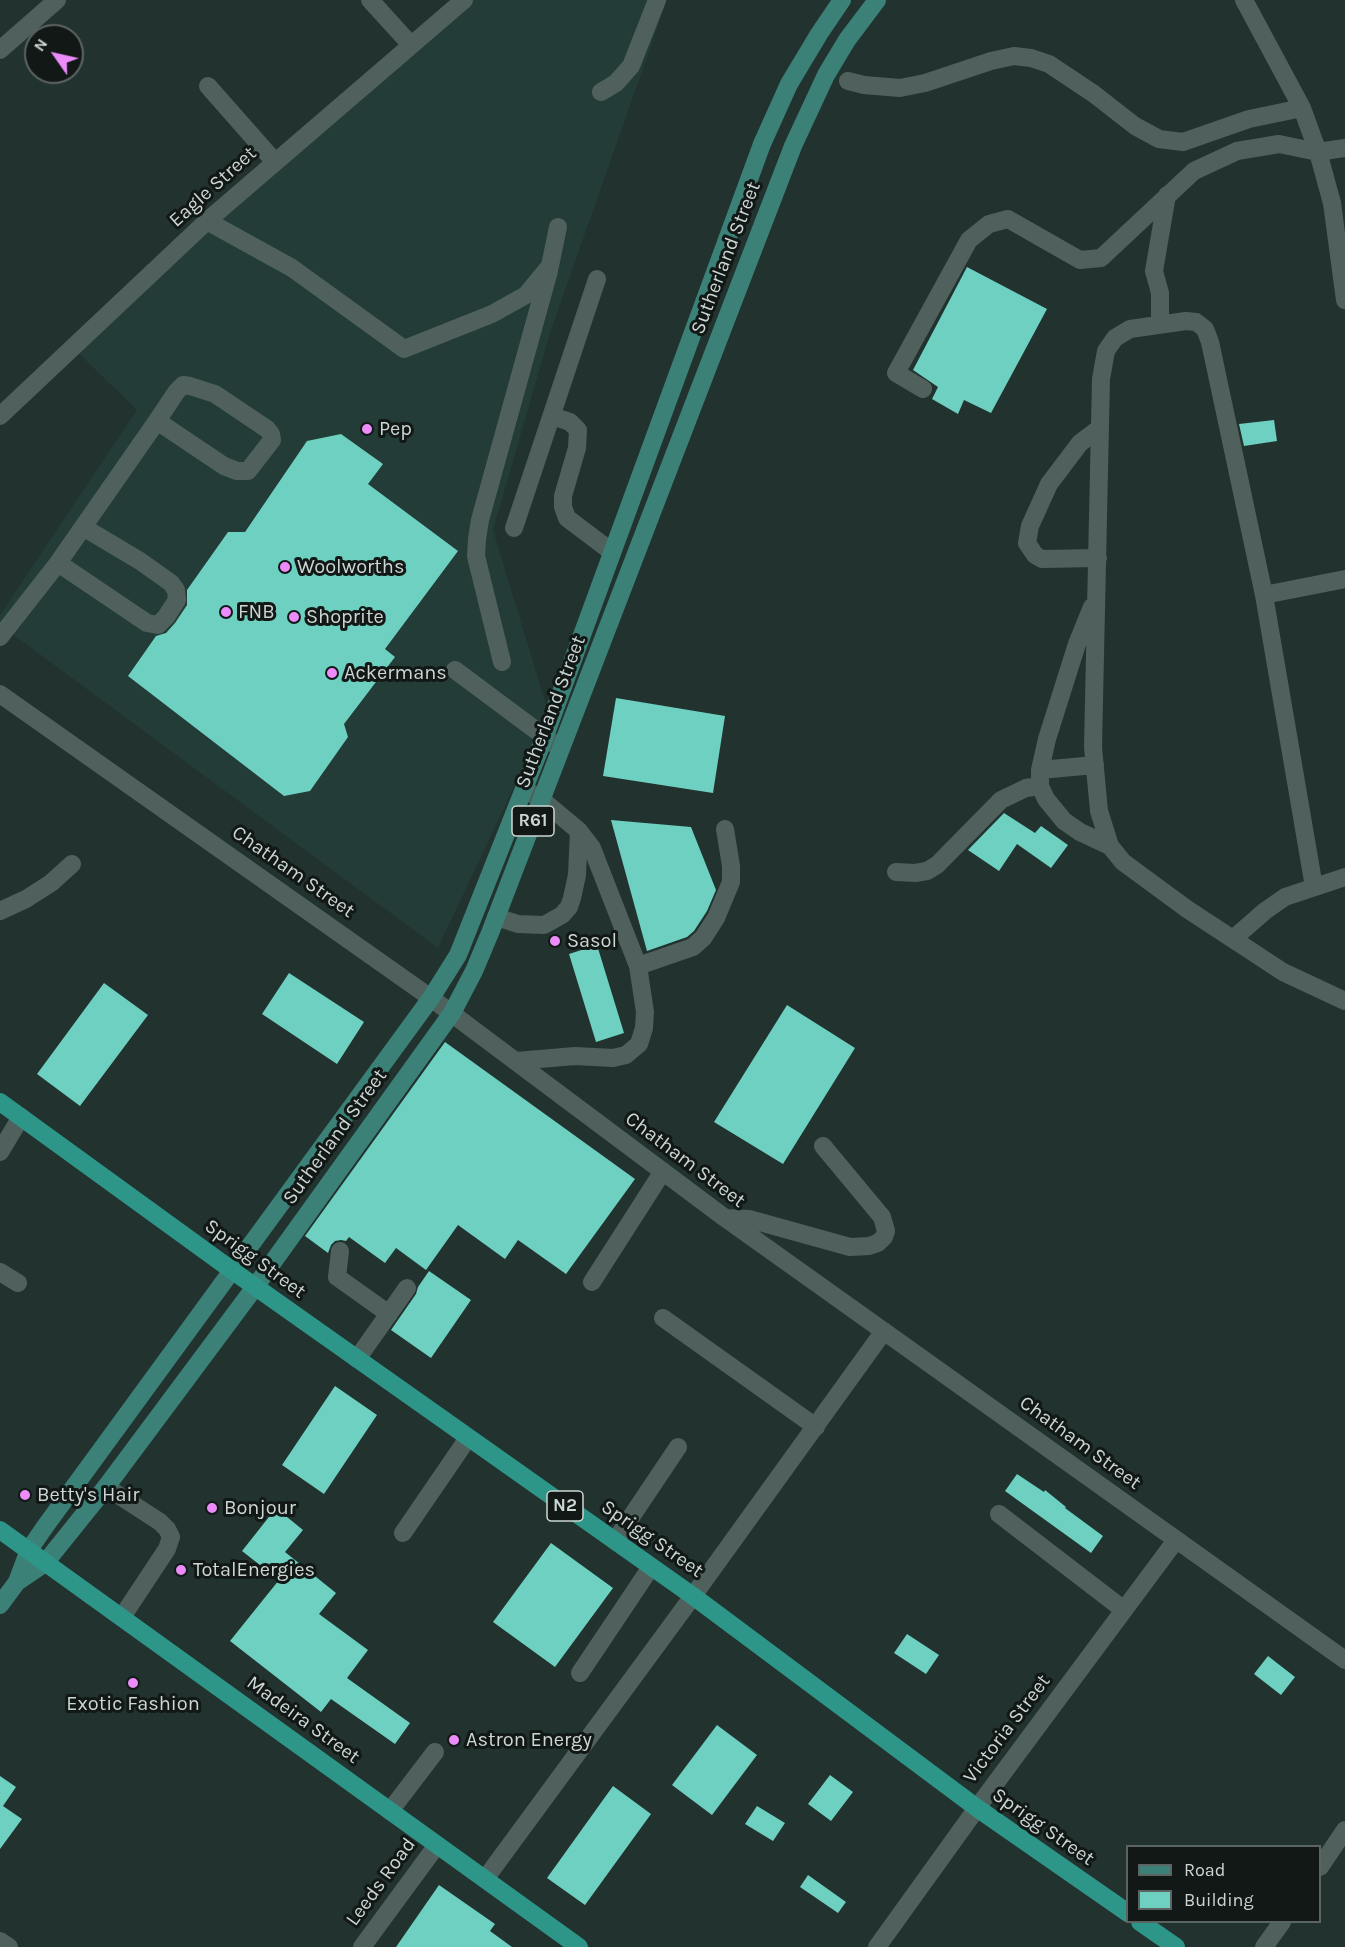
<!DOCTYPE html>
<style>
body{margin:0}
#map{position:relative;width:1345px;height:1947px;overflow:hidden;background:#22322f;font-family:Karla,sans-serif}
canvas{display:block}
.legend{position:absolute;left:1126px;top:1845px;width:195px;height:78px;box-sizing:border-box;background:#111816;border:2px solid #5c6462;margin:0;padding:8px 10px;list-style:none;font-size:18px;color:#ccd6d4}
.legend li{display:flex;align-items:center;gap:12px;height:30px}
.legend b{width:30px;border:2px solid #5c6462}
.north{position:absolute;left:24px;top:24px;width:60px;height:60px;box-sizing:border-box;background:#111816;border:2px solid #5c6462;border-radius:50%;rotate:304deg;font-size:16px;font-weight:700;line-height:24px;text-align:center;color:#ccd6d4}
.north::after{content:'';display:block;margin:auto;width:21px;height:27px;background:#ec8cfa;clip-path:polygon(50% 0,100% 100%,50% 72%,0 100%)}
</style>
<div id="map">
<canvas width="1345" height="1947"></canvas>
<ul class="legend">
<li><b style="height:8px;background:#3b8177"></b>Road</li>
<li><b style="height:16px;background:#6dd0c0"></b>Building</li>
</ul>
<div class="north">N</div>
</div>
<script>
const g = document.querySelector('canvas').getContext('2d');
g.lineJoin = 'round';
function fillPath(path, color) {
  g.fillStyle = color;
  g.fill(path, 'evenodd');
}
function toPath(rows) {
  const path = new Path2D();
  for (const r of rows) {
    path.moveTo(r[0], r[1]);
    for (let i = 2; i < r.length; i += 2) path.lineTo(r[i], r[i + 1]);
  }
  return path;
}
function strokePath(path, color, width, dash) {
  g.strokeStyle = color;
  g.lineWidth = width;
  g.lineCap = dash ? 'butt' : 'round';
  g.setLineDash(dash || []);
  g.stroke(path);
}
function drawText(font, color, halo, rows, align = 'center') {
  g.font = font + ' Karla,sans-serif';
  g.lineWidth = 6;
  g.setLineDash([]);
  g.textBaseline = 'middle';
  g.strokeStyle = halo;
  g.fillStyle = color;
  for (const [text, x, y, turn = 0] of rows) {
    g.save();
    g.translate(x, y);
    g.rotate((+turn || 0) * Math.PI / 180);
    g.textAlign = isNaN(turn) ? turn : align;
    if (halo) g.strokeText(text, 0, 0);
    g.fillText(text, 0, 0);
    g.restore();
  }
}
const built = toPath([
 [471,0,667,0,550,333,493,530,547,708,522,770,438,948,0,625,0,615,137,410,73,348]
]);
const building = toPath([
 [967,267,1047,309,991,413,964,400,958,414,932,399,938,387,913,370],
 [1274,420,1277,441,1244,446,1239,424],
 [341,434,383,464,368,484,458,551,385,649,395,657,344,724,348,737,310,791,284,796,128,676,156,636,166,633,175,623,187,605,187,590,228,532,245,532,307,441],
 [616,698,725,716,713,793,603,776],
 [1004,813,1035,833,1041,826,1068,845,1051,868,1017,844,999,871,968,850],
 [611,820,691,827,716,890,707,911,694,931,687,937,647,951],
 [597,945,624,1033,596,1042,569,954],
 [289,973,364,1022,337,1064,262,1014],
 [104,983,148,1015,80,1106,37,1074],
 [787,1005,855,1048,783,1164,714,1122],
 [445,1042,635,1179,566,1274,518,1240,505,1259,458,1225,426,1270,396,1248,385,1263,349,1237,346,1241,341,1240,335,1241,331,1245,328,1253,305,1236],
 [429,1271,471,1300,431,1358,391,1330,416,1294,418,1287],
 [335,1386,377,1415,324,1494,282,1465],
 [1017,1474,1044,1492,1045,1490,1066,1507,1065,1508,1103,1536,1091,1553,1005,1491],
 [276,1508,303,1530,285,1552,336,1593,319,1614,368,1650,347,1678,410,1723,395,1744,331,1699,321,1712,230,1641,279,1580,242,1551],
 [551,1543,613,1588,555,1667,493,1622],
 [907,1634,939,1655,926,1674,894,1653],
 [1268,1656,1295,1677,1281,1695,1254,1674],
 [717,1725,757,1755,712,1815,672,1785],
 [830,1775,853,1792,831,1821,808,1804],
 [0,1776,16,1787,3,1806,22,1819,0,1849],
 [613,1786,651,1814,585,1905,547,1878],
 [757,1806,785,1823,773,1841,745,1824],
 [808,1875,846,1902,838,1913,800,1887],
 [439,1885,495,1924,490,1931,512,1947,396,1947]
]);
const minor = toPath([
 [370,0,411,45],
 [1244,0,1302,108,1318,152,1332,203,1345,300],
 [0,50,57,0],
 [848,81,864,85,900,88,925,83,991,61,1014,56,1031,58,1049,64,1094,94,1135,126,1159,139,1183,142,1249,119,1302,108],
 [208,86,275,162],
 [601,92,616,83,631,66,657,0],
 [207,221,292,268,404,349,492,314,526,295,550,266,558,227],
 [1160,324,1160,293,1154,271,1167,195],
 [923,389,896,373,969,240,989,224,1008,219,1080,260,1101,258,1194,171,1237,151,1279,144,1318,152,1345,148],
 [0,416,207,221,464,0],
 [552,416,570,422,578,430,577,448,563,496,563,507,567,518,612,552],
 [514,528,597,279],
 [1098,558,1042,559,1035,555,1027,543,1030,526,1049,484,1080,443,1100,428],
 [58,563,147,623,158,625,166,617,177,600,176,590,171,583,140,561,83,527],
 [1264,595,1345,579],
 [1092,607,1077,644,1047,739,1040,770,1040,786,1046,799,1064,821,1080,832,1110,846],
 [0,637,58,563,157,421,177,391,183,385,190,386,215,394,267,429,271,434,272,440,248,471,237,471,224,466,157,421],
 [502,662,476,556,477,539,480,520,549,271],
 [455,670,557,746],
 [0,694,431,998,725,1218,1345,1660],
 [1040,770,1095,765],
 [524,789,542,800,579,831,592,848,638,966,693,947,703,938,716,918,731,882,731,866,725,829],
 [896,872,915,873,927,871,937,865,1001,800,1026,788,1040,786],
 [1314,887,1264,595,1210,342,1205,329,1196,322,1186,321,1130,329,1115,338,1106,351,1101,379,1093,747,1099,811,1110,846,1123,862,1187,909,1283,972,1345,1001],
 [0,911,26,899,51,883,72,864],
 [496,917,518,924,544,925,562,915,569,907,572,898,577,875,579,831],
 [1234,938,1265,911,1285,897,1345,877],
 [516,1061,575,1056,613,1058,626,1055,639,1044,644,1028,645,1012,638,966],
 [0,1152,21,1117],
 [725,1218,749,1219,850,1247,869,1246,878,1243,884,1237,886,1231,882,1217,823,1146],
 [340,1251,337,1277,389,1314],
 [0,1272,18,1283],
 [592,1282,663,1171],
 [663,1318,816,1427],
 [357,1359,407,1288],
 [106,1487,160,1522,167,1529,171,1537,167,1549,122,1617],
 [999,1514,1124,1610],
 [403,1533,468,1438],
 [615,1541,678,1447],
 [580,1673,651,1567],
 [390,1811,435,1752],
 [1320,1867,1345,1830],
 [485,1879,693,1596,884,1331],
 [0,1941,9,1947],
 [362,1947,437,1845],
 [877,1947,977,1808,1176,1540],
 [1264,1947,1282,1922]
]);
const major = toPath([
 [17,1582,45,1563,106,1487,255,1287,452,1013,474,971,490,933,793,146,826,75,847,40,877,0],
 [0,1605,17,1582,29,1550,44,1528,431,998,458,955,545,736,762,144,789,84,819,34,842,0]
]);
const highway = toPath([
 [0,1102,233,1271,693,1596,977,1808,1128,1913],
 [0,1530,579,1947],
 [1140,1922,1176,1947]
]);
const markers = [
 [367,429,6,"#ec8cfa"],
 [285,567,6,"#ec8cfa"],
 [226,612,6,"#ec8cfa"],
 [294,617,6,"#ec8cfa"],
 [332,673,6,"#ec8cfa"],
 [555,941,6,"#ec8cfa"],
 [25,1495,6,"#ec8cfa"],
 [212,1508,6,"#ec8cfa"],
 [181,1570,6,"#ec8cfa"],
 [133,1683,6,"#ec8cfa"],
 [454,1740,6,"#ec8cfa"]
];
const shields = [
 [533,821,42],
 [565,1506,36]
];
const shieldNames = [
 ["R61",533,821],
 ["N2",565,1506]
];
const streetNames = [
 ["Eagle Street",213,187,-42],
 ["Sutherland Street",726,258,-69],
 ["Sutherland Street",551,712,-69],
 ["Chatham Street",293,872,35],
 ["Sutherland Street",335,1137,-54],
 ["Chatham Street",685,1160,37],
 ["Sprigg Street",255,1259,36],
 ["Chatham Street",1080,1443,36],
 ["Sprigg Street",652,1539,35],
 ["Madeira Street",303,1720,36],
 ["Victoria Street",1007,1729,-53],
 ["Sprigg Street",1043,1827,35],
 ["Leeds Road",381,1882,-54]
];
const poiNames = [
 ["Pep",379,429],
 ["Woolworths",297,567],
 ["FNB",238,612],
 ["Shoprite",306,617],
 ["Ackermans",344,673],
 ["Sasol",567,941],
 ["Betty's Hair",37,1495],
 ["Bonjour",224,1508],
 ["TotalEnergies",193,1570],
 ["Exotic Fashion",133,1704,"center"],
 ["Astron Energy",466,1740]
];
fillPath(built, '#233c37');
fillPath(building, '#6dd0c0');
strokePath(minor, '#50615d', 18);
strokePath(major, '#3b8177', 18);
strokePath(highway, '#2d9688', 18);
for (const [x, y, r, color] of markers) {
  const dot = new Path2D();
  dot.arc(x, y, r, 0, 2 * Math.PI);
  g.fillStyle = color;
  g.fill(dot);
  strokePath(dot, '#111816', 2);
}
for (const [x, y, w] of shields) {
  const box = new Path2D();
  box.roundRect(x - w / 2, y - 15, w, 30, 4.5);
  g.fillStyle = '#111816';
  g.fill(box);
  strokePath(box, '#ccd6d4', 1.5);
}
drawText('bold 18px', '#ccd6d4', null, shieldNames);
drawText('20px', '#ccd6d4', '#111816', streetNames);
drawText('20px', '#ccd6d4', '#111816', poiNames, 'left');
</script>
